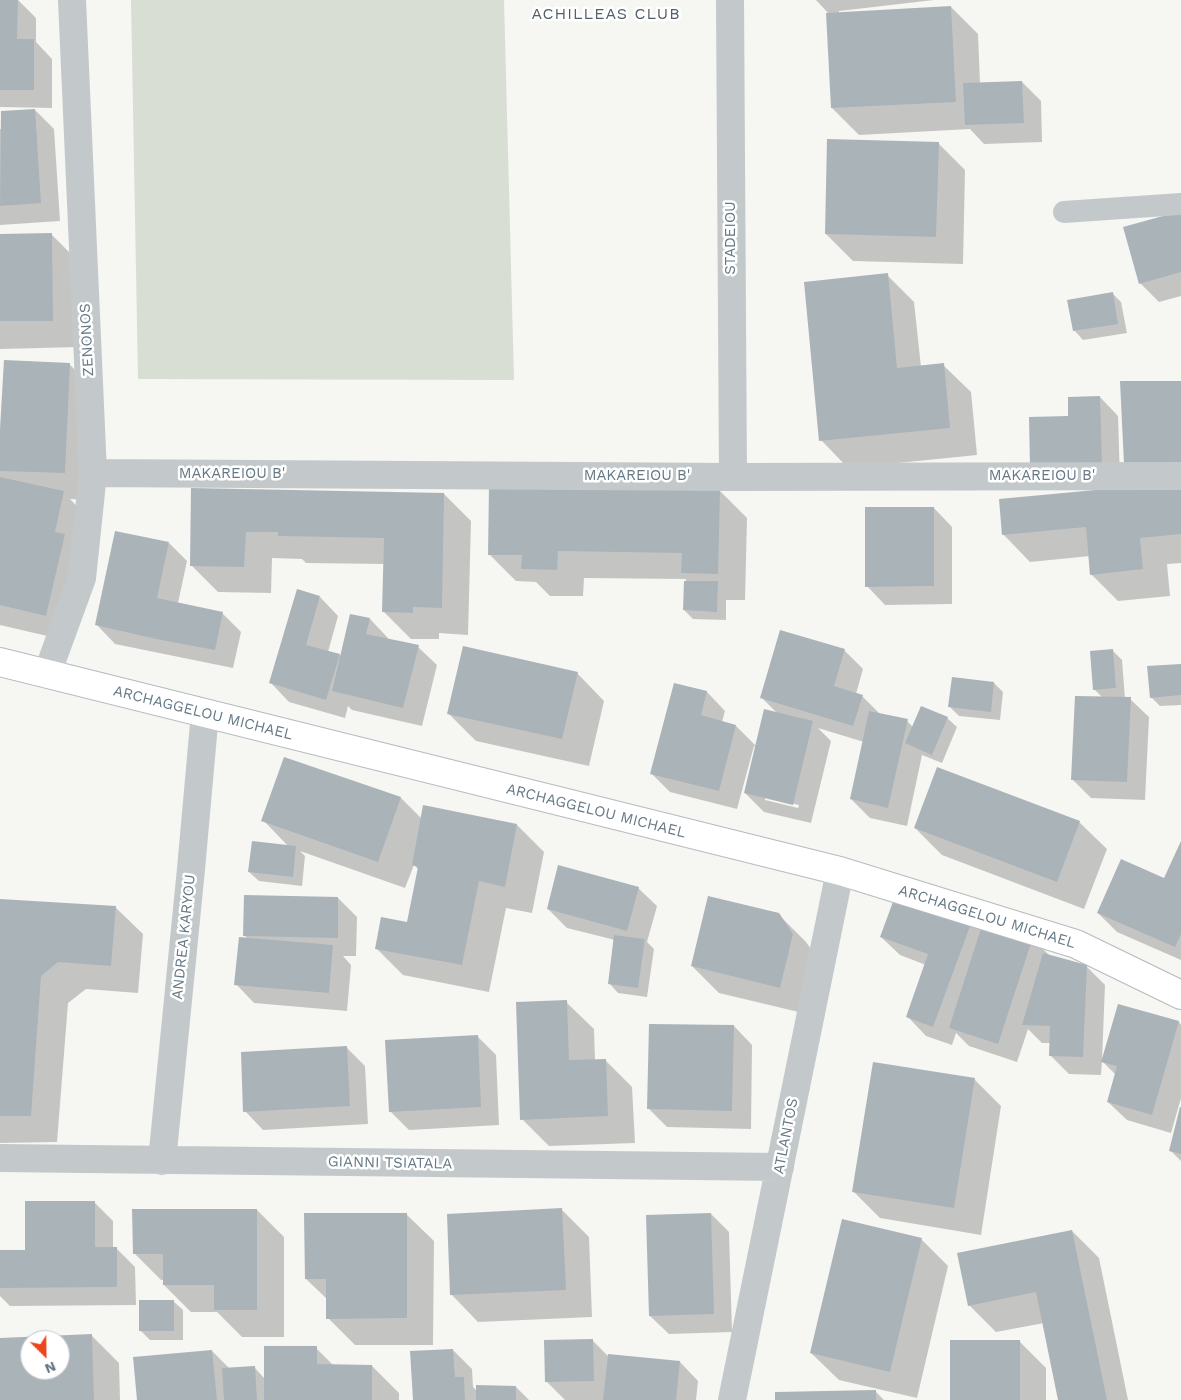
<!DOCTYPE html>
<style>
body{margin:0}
#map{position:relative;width:1181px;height:1400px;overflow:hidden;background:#f6f6f3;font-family:"Work Sans",sans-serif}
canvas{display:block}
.north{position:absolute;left:20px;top:1330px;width:50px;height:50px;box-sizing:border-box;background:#fff;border:1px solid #c1c9ce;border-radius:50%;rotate:157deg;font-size:14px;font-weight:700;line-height:20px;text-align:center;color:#647885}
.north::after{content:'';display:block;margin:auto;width:18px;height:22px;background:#eb461e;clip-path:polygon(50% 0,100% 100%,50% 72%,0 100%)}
</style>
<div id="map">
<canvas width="1181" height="1400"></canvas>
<div class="north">N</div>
</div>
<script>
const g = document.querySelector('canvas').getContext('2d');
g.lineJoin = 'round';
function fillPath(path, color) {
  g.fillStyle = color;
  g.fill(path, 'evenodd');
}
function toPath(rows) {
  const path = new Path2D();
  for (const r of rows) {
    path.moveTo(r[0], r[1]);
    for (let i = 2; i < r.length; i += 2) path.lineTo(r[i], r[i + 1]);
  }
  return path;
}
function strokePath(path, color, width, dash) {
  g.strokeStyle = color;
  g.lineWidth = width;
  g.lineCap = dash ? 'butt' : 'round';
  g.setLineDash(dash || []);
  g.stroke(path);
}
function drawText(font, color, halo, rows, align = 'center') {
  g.font = font + ' "Work Sans",sans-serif';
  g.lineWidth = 5;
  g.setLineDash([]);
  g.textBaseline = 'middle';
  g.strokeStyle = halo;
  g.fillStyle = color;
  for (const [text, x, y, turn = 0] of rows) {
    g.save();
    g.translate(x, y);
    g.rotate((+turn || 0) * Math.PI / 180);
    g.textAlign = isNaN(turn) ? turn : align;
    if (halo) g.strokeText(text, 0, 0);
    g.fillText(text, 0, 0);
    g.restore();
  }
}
const green = toPath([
 [131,0,504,0,514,380,138,379]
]);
const shadow = toPath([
 [0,0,18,0,36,18,36,42,52,59,52,108,0,107],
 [816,0,934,0,839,11,839,13,951,7,978,34,980,83,1022,82,1041,101,1042,142,984,144,970,129,859,135,832,108,829,14],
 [35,110,54,129,60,221,0,225,0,129,4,129],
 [938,143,965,170,963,264,853,261,826,234],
 [1181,213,1181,296,1159,302,1140,283],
 [51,234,78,261,80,347,0,349,0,235],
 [887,275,914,302,921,367,943,365,971,392,977,455,848,468,821,440],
 [1112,293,1121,302,1127,333,1083,340,1074,330],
 [69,364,97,391,92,500,70,499,90,520,73,642,0,625,0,430],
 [1181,382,1181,563,1167,564,1170,596,1118,601,1091,574,1090,556,1030,562,1003,534,1175,484],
 [1100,397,1118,416,1120,481,1050,483],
 [193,489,444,494,471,521,468,635,439,633,439,639,411,639,384,612,385,564,306,563,302,559,272,558,271,593,218,592,191,565],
 [720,491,747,518,745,600,726,600,726,620,693,619,684,610,686,579,584,578,583,596,550,596,536,582,516,581,489,554],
 [934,508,952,527,952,604,885,605,867,586],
 [169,543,187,561,178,603,222,613,241,632,233,668,115,644,97,625],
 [320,597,338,616,328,652,342,656,370,619,388,638,388,640,418,647,437,665,422,726,352,710,348,706,345,718,289,702,271,683],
 [844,650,863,669,856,694,862,696,881,715,907,721,913,727,947,718,957,727,942,763,922,755,907,826,870,818,851,799,864,742,818,728,831,741,811,823,764,812,745,793,756,747,754,746,737,809,670,792,651,773,674,684,707,692,725,711,722,722,736,726,756,746,778,714,762,698],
 [765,797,799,805,798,808,765,800],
 [1113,651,1122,660,1125,699,1130,699,1149,717,1145,800,1091,798,1072,779,1103,698,1094,689],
 [1181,666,1181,705,1160,706,1151,697],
 [577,673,604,701,589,766,476,741,449,714],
 [994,683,1003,692,1000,720,959,716,950,707],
 [285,758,401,798,422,819,517,825,544,852,532,913,506,908,489,992,403,975,376,948,408,924,419,870,414,865,405,888,300,851,305,856,302,886,259,881,249,872,288,846,263,820],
 [1079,822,1107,849,1084,909,942,855,915,828],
 [1181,844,1181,960,1117,932,1098,913,1165,880],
 [638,888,657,906,647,942,654,949,647,997,618,993,609,983,615,940,567,928,548,909],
 [897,893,1032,938,1050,956,1086,966,1105,985,1102,1060,1119,1005,1179,1022,1181,1025,1181,1098,1171,1133,1127,1120,1108,1102,1116,1075,1102,1061,1101,1075,1069,1074,1050,1055,1051,1043,1042,1043,1028,1029,1017,1062,969,1046,956,1033,952,1045,926,1036,908,1017,926,965,900,955,881,937],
 [338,898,357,917,356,956,343,956,351,965,347,1011,254,1003,236,984,248,939,245,936],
 [0,901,115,907,143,934,138,993,86,989,68,1003,57,1142,0,1143],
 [778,914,806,942,820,962,807,1014,719,993,692,966],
 [566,1002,594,1029,595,1060,605,1060,632,1087,635,1143,549,1146,522,1119],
 [734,1026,752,1045,751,1129,667,1127,649,1109],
 [477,1036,496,1055,499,1125,409,1130,390,1111],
 [347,1048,365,1066,368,1124,263,1130,245,1111],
 [974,1079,1001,1106,981,1235,880,1218,853,1191],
 [1181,1110,1181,1161,1171,1151],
 [94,1202,113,1221,113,1248,116,1248,135,1267,136,1305,10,1306,0,1296,0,1251,27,1251],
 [257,1210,284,1237,284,1337,242,1337,217,1312,191,1312,164,1285,164,1280,161,1280,134,1253],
 [562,1210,589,1237,592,1317,478,1322,451,1294],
 [406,1214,434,1241,433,1345,355,1345,328,1318,328,1300,306,1279],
 [711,1214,729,1232,732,1332,669,1334,650,1316],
 [1072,1231,1099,1258,1128,1400,1059,1400,1044,1323,996,1332,969,1305],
 [921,1239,948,1266,917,1398,839,1380,811,1353],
 [173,1301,183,1310,183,1340,150,1340,140,1330],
 [92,1336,119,1363,120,1400,0,1400,0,1339],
 [30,1340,60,1340,60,1370,30,1370],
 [592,1340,609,1357,680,1362,698,1381,696,1400,565,1400,546,1381],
 [1019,1341,1046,1368,1046,1400,951,1400],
 [316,1348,334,1366,372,1366,399,1393,399,1400,138,1400,212,1351,230,1369,255,1368,265,1379],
 [453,1350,472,1369,473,1387,478,1392,516,1387,529,1400,414,1400],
 [876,1392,884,1400,776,1400]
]);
const building = toPath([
 [0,0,18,0,17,39,34,39,34,90,0,90],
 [951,6,956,102,831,108,826,13],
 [1022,81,1024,123,965,125,963,83],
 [35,109,41,203,0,206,1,111],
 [827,139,939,142,936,237,825,234],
 [1181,211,1181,272,1139,284,1123,227],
 [52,233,53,321,0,321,0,234],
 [888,273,897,368,944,363,950,428,819,441,804,282],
 [1113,292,1118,324,1073,331,1067,300],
 [4,360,70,363,65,473,0,471,0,429],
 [1120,381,1181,381,1181,464,1124,464],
 [1100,396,1102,463,1030,465,1029,417,1068,416,1068,397],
 [0,477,64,491,55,532,65,534,46,616,0,605],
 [1181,482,1181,534,1140,538,1143,569,1090,575,1086,527,1002,535,999,499],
 [489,486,720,490,718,574,681,573,682,553,558,551,557,570,521,569,522,555,488,555],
 [191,488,444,493,442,608,413,607,413,613,382,612,384,538,278,536,278,532,246,532,244,567,190,566],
 [865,507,934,507,934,586,865,587],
 [115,531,169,542,157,598,223,612,215,650,156,639,95,625],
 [684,581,718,581,717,612,683,610],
 [297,589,320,596,306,645,340,654,326,700,269,683],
 [350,614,370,618,366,634,419,645,403,708,332,691],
 [780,630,845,649,834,686,863,695,853,726,760,698],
 [463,646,578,672,562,739,447,714],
 [1113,649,1116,688,1093,690,1090,651],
 [1181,664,1181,695,1150,698,1147,666],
 [952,677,994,682,991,712,948,707],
 [674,683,707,691,701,715,736,725,719,791,650,774],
 [1075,696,1131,697,1127,782,1071,780],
 [921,706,948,717,932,755,905,743],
 [764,709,813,721,793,805,744,793],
 [869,711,908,719,888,808,850,799],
 [284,757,401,797,378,862,261,821],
 [937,767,1080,821,1057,882,914,828],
 [423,805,517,824,505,887,479,881,462,965,375,949,381,917,407,922,418,867,412,865],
 [252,841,296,846,293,877,248,872],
 [1181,841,1181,934,1175,947,1097,913,1121,859,1164,878],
 [558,865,639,887,627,931,547,909],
 [897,891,973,918,933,1027,906,1017,928,954,880,937],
 [244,895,338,897,338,938,243,936],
 [708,896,779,913,793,934,780,988,691,966],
 [0,899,116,906,111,966,58,962,41,976,31,1116,0,1116],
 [983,922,1033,937,998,1044,949,1028],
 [614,935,645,939,638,988,608,984],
 [239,937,333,945,329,993,234,985],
 [1043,953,1087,965,1083,1057,1049,1056,1050,1026,1022,1025],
 [567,1000,569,1060,606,1059,608,1116,520,1120,516,1002],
 [1118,1004,1179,1021,1152,1115,1107,1102,1117,1066,1101,1062],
 [649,1024,734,1025,732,1111,647,1109],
 [478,1035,481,1107,389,1112,385,1040],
 [347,1046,350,1106,243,1112,241,1052],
 [873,1062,975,1078,954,1208,852,1192],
 [1180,1107,1181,1107,1181,1154,1169,1151],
 [25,1201,95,1201,95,1247,117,1247,117,1287,0,1288,0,1250,25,1250],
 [562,1208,566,1290,450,1295,447,1214],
 [132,1209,257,1209,257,1310,214,1310,214,1285,163,1285,163,1254,133,1254],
 [304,1213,407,1213,407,1318,326,1319,326,1279,305,1279],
 [711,1213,714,1314,649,1316,646,1215],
 [842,1219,922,1238,890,1372,810,1353],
 [1072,1230,1107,1400,1058,1400,1036,1292,968,1306,957,1253],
 [139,1300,174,1300,174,1331,139,1331],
 [92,1334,94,1400,0,1400,0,1338],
 [30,1340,60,1340,60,1370,30,1370],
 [593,1339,594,1381,545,1382,544,1340],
 [950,1340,1020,1340,1020,1400,950,1400],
 [264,1346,317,1346,317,1364,372,1365,372,1400,264,1400],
 [453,1349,455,1377,464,1377,465,1400,413,1400,410,1351],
 [212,1350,217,1400,137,1400,133,1357],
 [608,1354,680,1361,676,1400,603,1400],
 [255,1366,257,1400,224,1400,222,1368],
 [476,1385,516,1386,516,1400,476,1400],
 [876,1390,876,1400,775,1400,775,1392]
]);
const lane = toPath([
 [1064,212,1181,204]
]);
const street = toPath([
 [730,0,733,477],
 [93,473,733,477,1181,476],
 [47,674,82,578,93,473,72,0],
 [0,1158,780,1167],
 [162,1161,191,869,205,713],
 [732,1400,840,871]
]);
const secondary = toPath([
 [0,662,840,871,1076,944,1181,995]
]);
const streetNames = [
 ["STADEIOU",731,238,-90],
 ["ZENONOS",87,340,-93],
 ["MAKAREIOU B'",232,474],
 ["MAKAREIOU B'",637,476],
 ["MAKAREIOU B'",1042,476],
 ["ARCHAGGELOU MICHAEL",203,713,14],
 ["ARCHAGGELOU MICHAEL",596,811,14],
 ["ARCHAGGELOU MICHAEL",987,917,17],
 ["ANDREA KARYOU",184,937,-84],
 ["ATLANTOS",786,1136,-79],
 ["GIANNI TSIATALA",390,1163,1]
];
const neighbourhoodNames = [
 ["ACHILLEAS CLUB",606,14]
];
fillPath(green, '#d8ded3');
fillPath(shadow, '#0003');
fillPath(building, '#aab3b8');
strokePath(secondary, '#b5bbbf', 30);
strokePath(lane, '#c3c8ca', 22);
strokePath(street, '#c3c8ca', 28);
strokePath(secondary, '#fff', 28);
drawText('15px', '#647885', '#fff', streetNames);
g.letterSpacing = '1px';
drawText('16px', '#52606a', '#fff', neighbourhoodNames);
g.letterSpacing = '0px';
</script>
